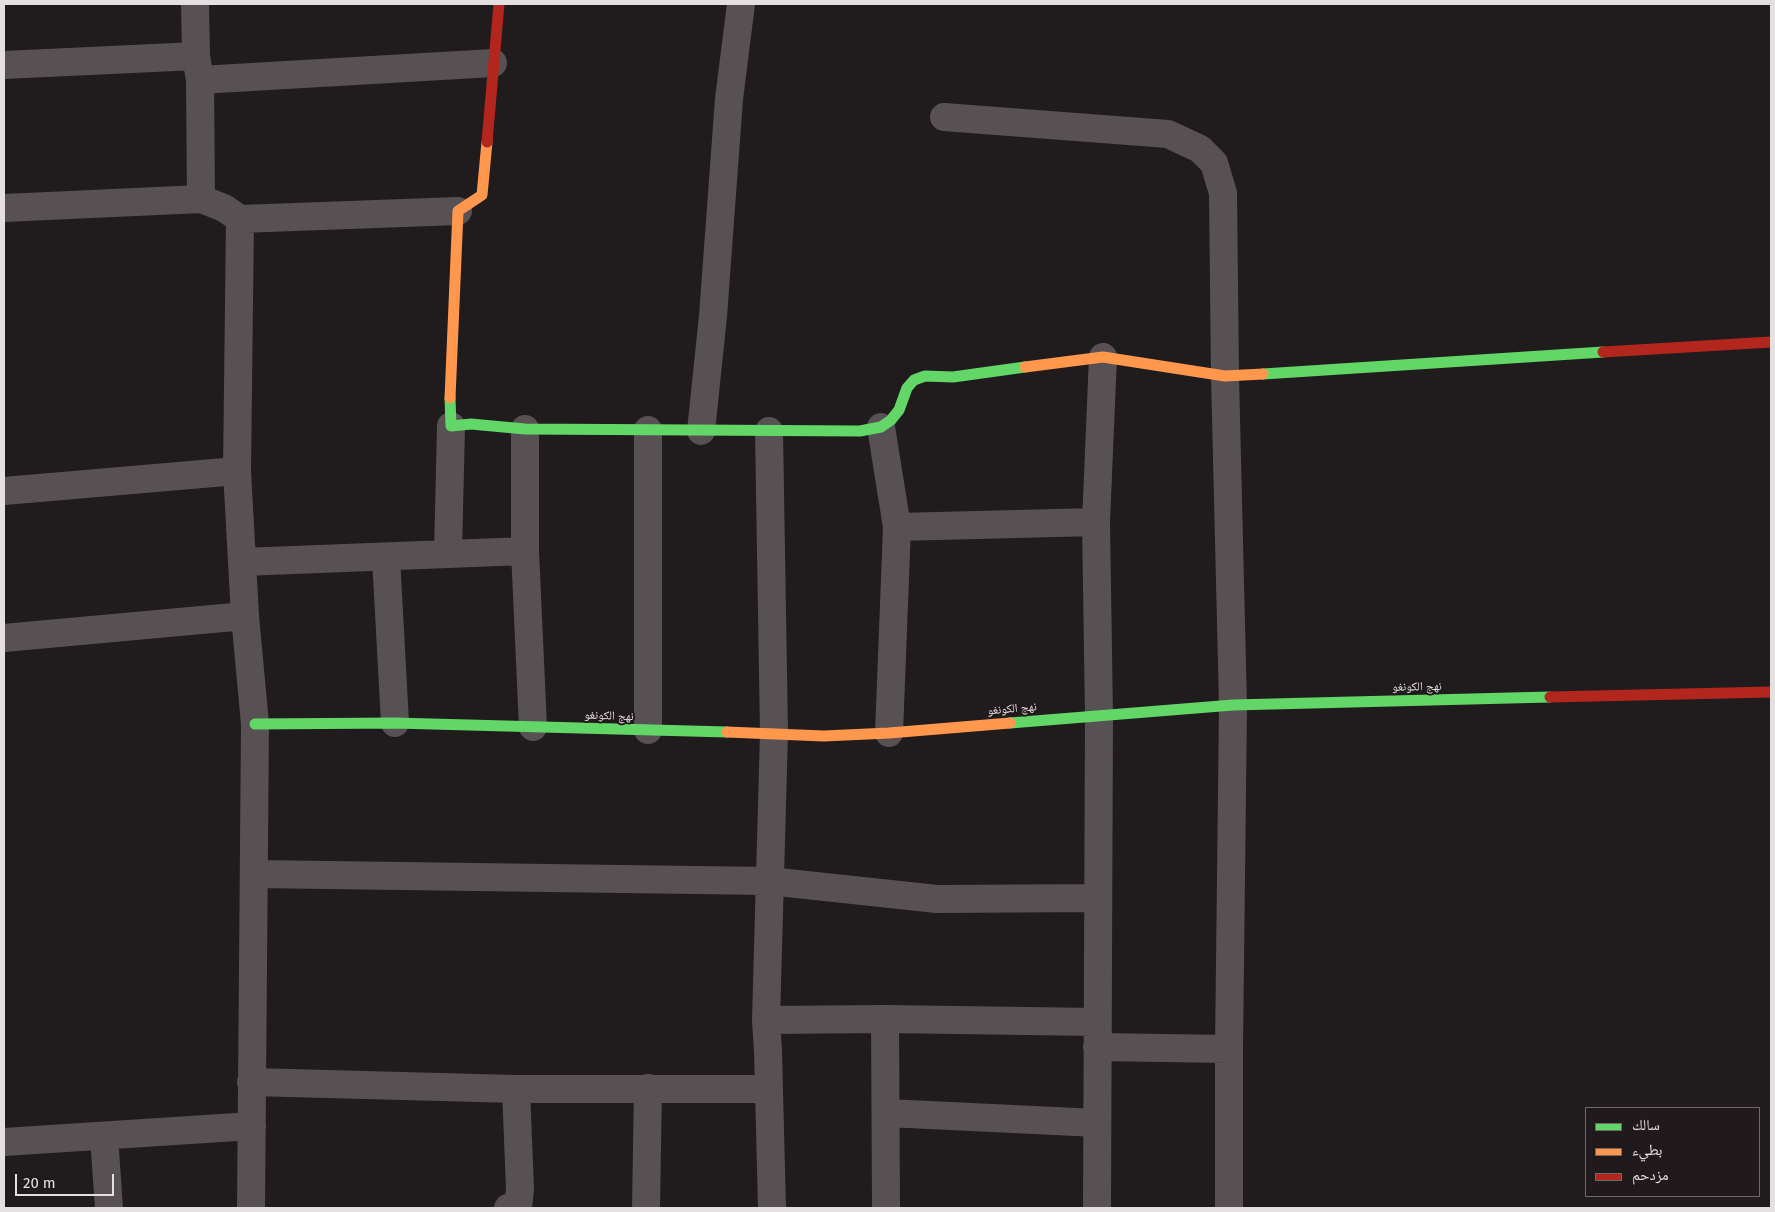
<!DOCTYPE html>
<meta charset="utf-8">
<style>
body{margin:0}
#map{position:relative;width:1775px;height:1212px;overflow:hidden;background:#201b1d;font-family:"Fira Sans","Noto Naskh Arabic",sans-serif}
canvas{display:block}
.frame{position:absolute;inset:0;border:5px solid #e4dfe1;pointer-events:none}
.legend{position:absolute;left:1585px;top:1107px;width:175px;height:90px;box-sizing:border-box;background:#211a1d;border:1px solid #6f696b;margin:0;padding:6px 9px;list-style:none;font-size:15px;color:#e4dfe1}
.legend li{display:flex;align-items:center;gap:10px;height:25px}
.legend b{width:25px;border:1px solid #6f696b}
.scale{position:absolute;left:15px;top:1174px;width:99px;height:22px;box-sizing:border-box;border:2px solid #e4dfe1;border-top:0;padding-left:6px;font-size:15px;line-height:18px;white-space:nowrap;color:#e4dfe1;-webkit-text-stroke:4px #211a1d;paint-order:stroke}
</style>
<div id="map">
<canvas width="1775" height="1212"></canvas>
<div class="frame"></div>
<ul class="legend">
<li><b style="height:6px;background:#63d668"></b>سالك</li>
<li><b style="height:6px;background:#ff974d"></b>بطيء</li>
<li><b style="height:6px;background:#b3261e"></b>مزدحم</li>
</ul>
<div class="scale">20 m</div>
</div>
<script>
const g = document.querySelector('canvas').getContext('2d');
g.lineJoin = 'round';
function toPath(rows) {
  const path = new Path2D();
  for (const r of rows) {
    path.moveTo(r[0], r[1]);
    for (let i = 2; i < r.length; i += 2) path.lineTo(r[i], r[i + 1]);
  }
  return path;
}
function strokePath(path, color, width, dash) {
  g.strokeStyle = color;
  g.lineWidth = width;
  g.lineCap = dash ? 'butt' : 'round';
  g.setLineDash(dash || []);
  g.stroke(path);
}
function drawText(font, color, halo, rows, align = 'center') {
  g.font = font + ' "Fira Sans","Noto Naskh Arabic",sans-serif';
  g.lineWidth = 4;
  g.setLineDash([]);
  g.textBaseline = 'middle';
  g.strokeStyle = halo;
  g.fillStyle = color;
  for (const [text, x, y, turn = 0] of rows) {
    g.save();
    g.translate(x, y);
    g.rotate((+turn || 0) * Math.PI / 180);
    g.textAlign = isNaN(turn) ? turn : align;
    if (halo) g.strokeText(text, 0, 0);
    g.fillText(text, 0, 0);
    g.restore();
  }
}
const street = toPath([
 [195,4,196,56,200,80,201,199],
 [4,65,196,56],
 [200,80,493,63],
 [944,117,1168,134,1200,149,1214,163,1223,193,1225,376,1233,705,1229,1049,1229,1208],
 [4,208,201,199,224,208,240,219,237,471,245,616,255,724,251,1208],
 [240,219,458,211],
 [881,427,897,527,889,733],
 [525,429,525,551,533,727],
 [701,431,713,316,729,99,741,4],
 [769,431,774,733,766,1020,768,1051,772,1208],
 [4,491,237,471],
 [897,527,1096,522],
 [448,554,451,426],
 [386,557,395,723],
 [242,562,525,551],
 [4,638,245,616],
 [648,730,648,430],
 [254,874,769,881,937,899,1098,898],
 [885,1019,886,1208],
 [766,1020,885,1019,1097,1022],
 [1097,1047,1229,1049],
 [251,1082,516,1089,769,1089],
 [887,1113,1097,1123],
 [104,1136,109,1208],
 [4,1142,252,1126],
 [508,1208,518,1207,520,1189,516,1089],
 [646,1208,648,1088],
 [1097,1208,1099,716,1096,522,1103,357]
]);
const fast = toPath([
 [1263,374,1603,352],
 [450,398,451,426,471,424,525,429,860,431,881,427,891,420,899,410,907,388,914,380,925,376,953,377,1025,367],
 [1010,723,1233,705,1550,697],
 [255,724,395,723,727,732]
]);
const slow = toPath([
 [1025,367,1103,357,1225,376,1263,374],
 [450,398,458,211,482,195,487,142],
 [727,732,824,736,889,733,1010,723]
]);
const jam = toPath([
 [487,142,499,4],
 [1603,352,1771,342],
 [1550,697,1771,692]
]);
const streetNames = [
 ["نهج الكونغو",1417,687,-1],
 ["نهج الكونغو",1012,709,-5],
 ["نهج الكونغو",609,716,2]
];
strokePath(street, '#575153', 28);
strokePath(fast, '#63d668', 11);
strokePath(slow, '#ff974d', 11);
strokePath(jam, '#b3261e', 11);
drawText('12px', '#e4dfe1', '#211a1d', streetNames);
</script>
